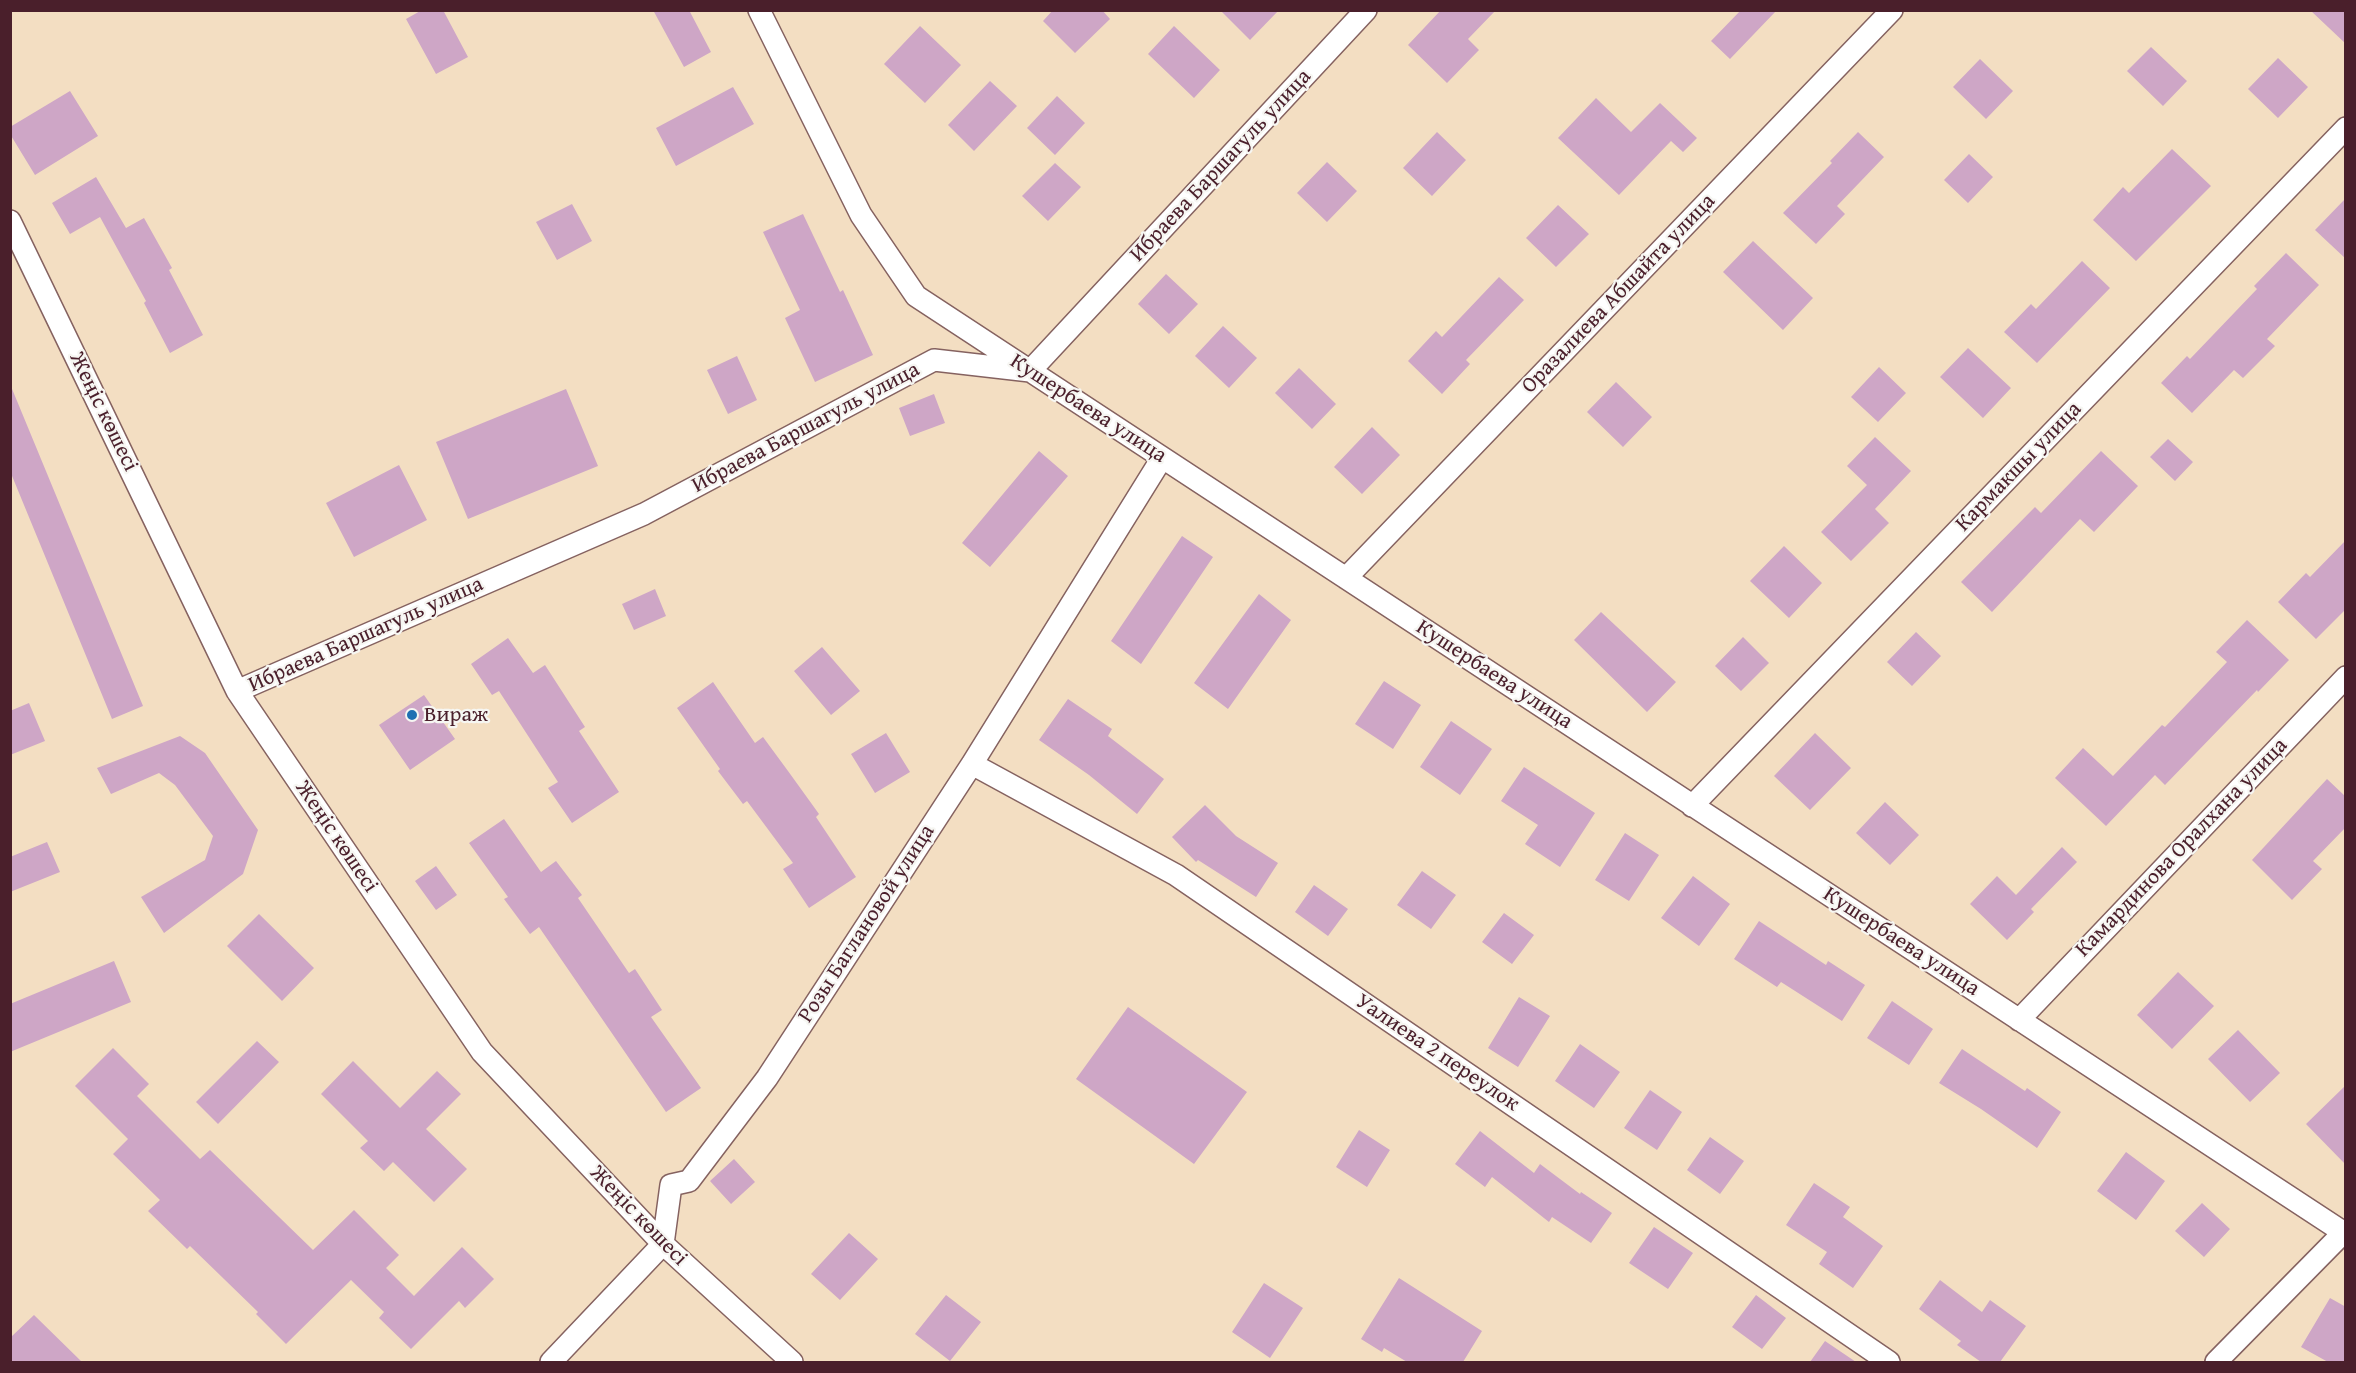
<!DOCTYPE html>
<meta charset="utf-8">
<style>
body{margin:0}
#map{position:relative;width:2356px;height:1373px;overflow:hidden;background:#f3dec2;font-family:"Gentium Book Plus",serif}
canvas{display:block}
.frame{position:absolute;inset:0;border:12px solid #4a1f2b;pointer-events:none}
</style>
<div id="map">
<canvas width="2356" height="1373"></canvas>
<div class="frame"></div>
</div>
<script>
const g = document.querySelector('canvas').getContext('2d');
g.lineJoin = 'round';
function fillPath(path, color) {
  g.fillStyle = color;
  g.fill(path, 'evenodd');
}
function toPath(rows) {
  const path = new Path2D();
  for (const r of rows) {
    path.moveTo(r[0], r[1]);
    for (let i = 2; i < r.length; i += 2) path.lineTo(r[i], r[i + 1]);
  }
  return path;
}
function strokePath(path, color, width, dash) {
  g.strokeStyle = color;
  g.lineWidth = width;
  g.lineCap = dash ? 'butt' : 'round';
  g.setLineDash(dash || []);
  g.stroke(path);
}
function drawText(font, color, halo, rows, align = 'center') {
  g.font = font + ' "Gentium Book Plus",serif';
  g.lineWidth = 4.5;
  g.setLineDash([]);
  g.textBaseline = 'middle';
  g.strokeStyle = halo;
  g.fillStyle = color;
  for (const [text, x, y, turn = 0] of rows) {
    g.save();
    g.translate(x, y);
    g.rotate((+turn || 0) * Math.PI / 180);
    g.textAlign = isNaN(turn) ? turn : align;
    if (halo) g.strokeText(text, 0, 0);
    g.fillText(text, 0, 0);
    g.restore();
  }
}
const building = toPath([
 [422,10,443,10,468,57,436,74,406,19],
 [653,10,689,10,711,52,684,67],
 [1053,10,1102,10,1110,19,1075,53,1043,21],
 [1220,10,1279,10,1250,40],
 [1441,10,1496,10,1468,39,1479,50,1447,83,1408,45],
 [1741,10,1777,10,1730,59,1711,41],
 [2310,10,2346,10,2346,44],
 [920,26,961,65,925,103,884,64],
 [1174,26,1220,70,1194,98,1148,54],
 [2151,47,2187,81,2163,106,2127,71],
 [2278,58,2308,87,2278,118,2248,89],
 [1980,59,2013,91,1986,119,1953,87],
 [990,81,1017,106,974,151,948,125],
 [733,87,754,124,676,166,656,128],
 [70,91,98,136,35,175,10,134,10,127],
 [1057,96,1085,123,1055,155,1027,128],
 [1596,98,1631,132,1660,103,1697,138,1683,152,1671,141,1619,195,1558,138],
 [1437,132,1466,160,1432,196,1403,168],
 [1858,132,1884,157,1837,206,1845,214,1816,244,1783,213,1832,163,1830,161],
 [2172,149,2211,186,2136,261,2093,220,2123,187,2129,193],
 [1969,154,1993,177,1968,203,1944,180],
 [1327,162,1357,191,1327,222,1297,193],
 [1055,163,1081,187,1048,221,1022,196],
 [96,177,126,228,144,218,172,268,169,270,203,335,170,353,144,303,146,301,100,217,70,234,52,203],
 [2346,198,2346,259,2315,230],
 [572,204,592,241,557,260,536,222],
 [1558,205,1589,234,1556,267,1526,238],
 [803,214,840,292,843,290,873,355,815,382,785,318,800,310,763,232],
 [1753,241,1813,298,1783,330,1723,272],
 [2286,253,2319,285,2267,339,2275,346,2243,378,2234,370,2192,413,2161,383,2187,356,2190,359,2257,289,2254,286],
 [2082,261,2110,288,2037,363,2004,332,2031,304,2036,309],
 [1166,274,1198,304,1169,334,1138,304],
 [1499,277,1524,300,1466,360,1470,364,1442,394,1408,361,1436,331,1442,337],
 [1223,326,1257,358,1229,388,1195,356],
 [1968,348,2011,388,1983,418,1940,377],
 [737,356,757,400,728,414,707,370],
 [1879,367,1906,393,1878,422,1851,397],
 [1299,368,1336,404,1312,429,1275,393],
 [1616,382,1652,417,1623,447,1587,412],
 [10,384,143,706,112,719,10,471],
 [566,389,598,466,468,519,436,442],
 [934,394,945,423,910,436,899,408],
 [1372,427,1400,455,1362,494,1334,467],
 [1875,437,1911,471,1875,509,1889,523,1851,561,1821,532,1867,485,1847,466],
 [2168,439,2193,462,2175,481,2150,457],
 [1039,451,1068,476,990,567,962,543],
 [2101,451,2138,486,2094,532,2080,519,1992,612,1961,582,2035,507,2041,513],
 [399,465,427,520,354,557,326,503],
 [1182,536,1213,557,1141,664,1111,641],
 [2346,540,2346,609,2316,639,2278,602,2306,573,2310,577],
 [1784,546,1822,583,1789,618,1750,581],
 [655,589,666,616,634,630,622,604],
 [1259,594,1291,620,1228,709,1194,683],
 [1601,612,1676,682,1647,712,1574,640],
 [2247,620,2289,660,2258,692,2257,690,2165,785,2155,775,2106,826,2055,778,2083,748,2113,776,2162,725,2165,727,2227,662,2216,652],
 [1916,632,1941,656,1912,686,1887,662],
 [1743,637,1769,663,1741,691,1715,666],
 [508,638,533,673,545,665,585,727,579,731,619,792,572,823,548,788,558,782,499,691,492,695,471,664],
 [822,647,860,691,831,715,794,671],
 [1384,681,1421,705,1393,749,1355,724],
 [713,682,755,743,763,737,788,771,819,814,816,817,856,877,809,908,783,869,793,863,747,801,743,804,718,771,720,769,677,708],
 [424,695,455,739,410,770,379,725],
 [1068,699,1112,729,1108,736,1164,779,1137,814,1089,775,1039,740],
 [29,703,45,741,10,755,10,711],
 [1451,721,1492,749,1460,795,1420,767],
 [886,733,910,772,875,793,851,754],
 [1815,733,1851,768,1810,810,1774,776],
 [180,736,205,753,258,830,243,874,164,933,141,897,205,860,213,836,175,785,159,773,111,794,97,768],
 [1524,767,1595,813,1560,867,1525,844,1538,825,1501,801],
 [2327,779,2346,797,2346,827,2313,861,2322,869,2292,900,2252,860],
 [1885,802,1919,835,1890,865,1856,833],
 [1205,805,1236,836,1278,863,1256,897,1198,860,1196,862,1172,837],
 [504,819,541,872,556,861,582,895,578,898,629,973,635,969,662,1010,651,1017,701,1088,666,1112,539,927,530,934,504,899,508,897,469,843],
 [1625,833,1659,855,1629,901,1595,880],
 [47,842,60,872,10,892,10,857],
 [2062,847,2077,862,2031,909,2034,912,2007,940,1970,904,1997,876,2016,895],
 [436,866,457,895,436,910,415,881],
 [1422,871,1456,895,1431,929,1397,905],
 [1693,876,1730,904,1699,946,1661,918],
 [1314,885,1348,909,1328,936,1295,912],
 [1504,913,1534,935,1512,964,1482,942],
 [259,914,314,968,282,1001,227,946],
 [1759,921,1826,965,1828,961,1865,985,1842,1021,1781,982,1777,987,1734,959],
 [114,961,131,1002,10,1052,10,1004],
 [2178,972,2214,1006,2172,1049,2137,1015],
 [1519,997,1550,1016,1518,1067,1488,1048],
 [1892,1001,1933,1029,1909,1065,1867,1038],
 [1128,1007,1247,1092,1194,1164,1076,1079],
 [2238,1030,2280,1073,2250,1102,2208,1059],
 [257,1041,279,1062,218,1124,196,1102],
 [1580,1044,1620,1072,1594,1108,1555,1081],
 [113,1048,149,1084,137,1096,200,1159,210,1150,313,1250,354,1210,399,1255,386,1268,414,1296,462,1247,494,1279,465,1308,459,1301,411,1349,379,1318,384,1312,351,1280,286,1344,256,1314,258,1312,190,1246,187,1249,148,1211,160,1200,113,1154,128,1139,75,1086],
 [1962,1049,2025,1091,2027,1088,2061,1112,2037,1148,1981,1109,1939,1083],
 [353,1061,400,1108,437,1071,461,1094,426,1129,467,1169,434,1202,393,1162,384,1171,360,1148,368,1141,321,1094],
 [2346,1085,2346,1165,2306,1124],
 [1650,1090,1682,1112,1657,1150,1624,1128],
 [1359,1130,1390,1150,1367,1187,1336,1167],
 [1480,1131,1534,1173,1540,1164,1580,1194,1581,1192,1612,1213,1591,1243,1552,1217,1549,1222,1492,1177,1485,1187,1455,1164],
 [1710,1137,1744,1161,1720,1194,1687,1170],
 [2126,1152,2165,1181,2136,1220,2097,1191],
 [734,1159,755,1182,731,1204,710,1181],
 [1814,1183,1850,1207,1843,1217,1883,1246,1853,1288,1819,1264,1827,1252,1786,1225],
 [2202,1203,2230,1229,2204,1257,2175,1231],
 [1654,1227,1693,1253,1668,1289,1629,1263],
 [849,1233,878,1259,840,1300,811,1274],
 [1399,1278,1482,1331,1463,1362,1407,1362,1384,1348,1382,1352,1361,1339],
 [1940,1280,1982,1312,1990,1300,2026,1326,2000,1362,1981,1362,1957,1345,1961,1341,1919,1309],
 [1264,1283,1303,1308,1270,1358,1232,1332],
 [946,1295,981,1322,950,1361,915,1334],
 [1756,1295,1786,1318,1762,1349,1732,1327],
 [2330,1298,2346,1307,2346,1362,2328,1362,2301,1347],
 [34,1315,82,1362,10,1362,10,1338],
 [1825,1341,1856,1362,1810,1362]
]);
const street = toPath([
 [759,10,861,215,916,296,2346,1234],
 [10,221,237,691,482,1052,663,1244,792,1362],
 [1346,578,1892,10],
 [237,691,644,514,934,360,1030,371,1366,10],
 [972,764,1176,875,1889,1362],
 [1692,806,2346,128],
 [2019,1020,2346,677],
 [551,1362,663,1244,671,1185,689,1181,767,1078,972,764,1162,458],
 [2216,1362,2346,1230]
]);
const markers = [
 [412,715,6,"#1f6fb2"]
];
const streetNames = [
 ["Ибраева Баршагуль улица",1221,166,-47],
 ["Оразалиева Абшайта улица",1619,294,-46],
 ["Кушербаева улица",1088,409,33],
 ["Жеңіс көшесі",103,412,64],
 ["Ибраева Баршагуль улица",806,428,-28],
 ["Кармакшы улица",2019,467,-46],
 ["Ибраева Баршагуль улица",366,635,-24],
 ["Кушербаева улица",1494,675,33],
 ["Жеңіс көшесі",336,837,56],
 ["Камардинова Оралхана улица",2182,848,-46],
 ["Розы Баглановой улица",867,924,-57],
 ["Кушербаева улица",1901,942,33],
 ["Уалиева 2 переулок",1437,1053,34],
 ["Жеңіс көшесі",638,1216,46]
];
const poiNames = [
 ["Вираж",424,715]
];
fillPath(building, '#cea6c6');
strokePath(street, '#856260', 24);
strokePath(street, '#fff', 21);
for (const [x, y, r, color] of markers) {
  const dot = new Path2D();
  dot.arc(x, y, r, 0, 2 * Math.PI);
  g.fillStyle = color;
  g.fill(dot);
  strokePath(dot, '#f6f6f2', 2);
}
drawText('22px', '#4a1f2b', '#f6f6f2', streetNames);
drawText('22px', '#4a1f2b', '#f6f6f2', poiNames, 'left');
</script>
